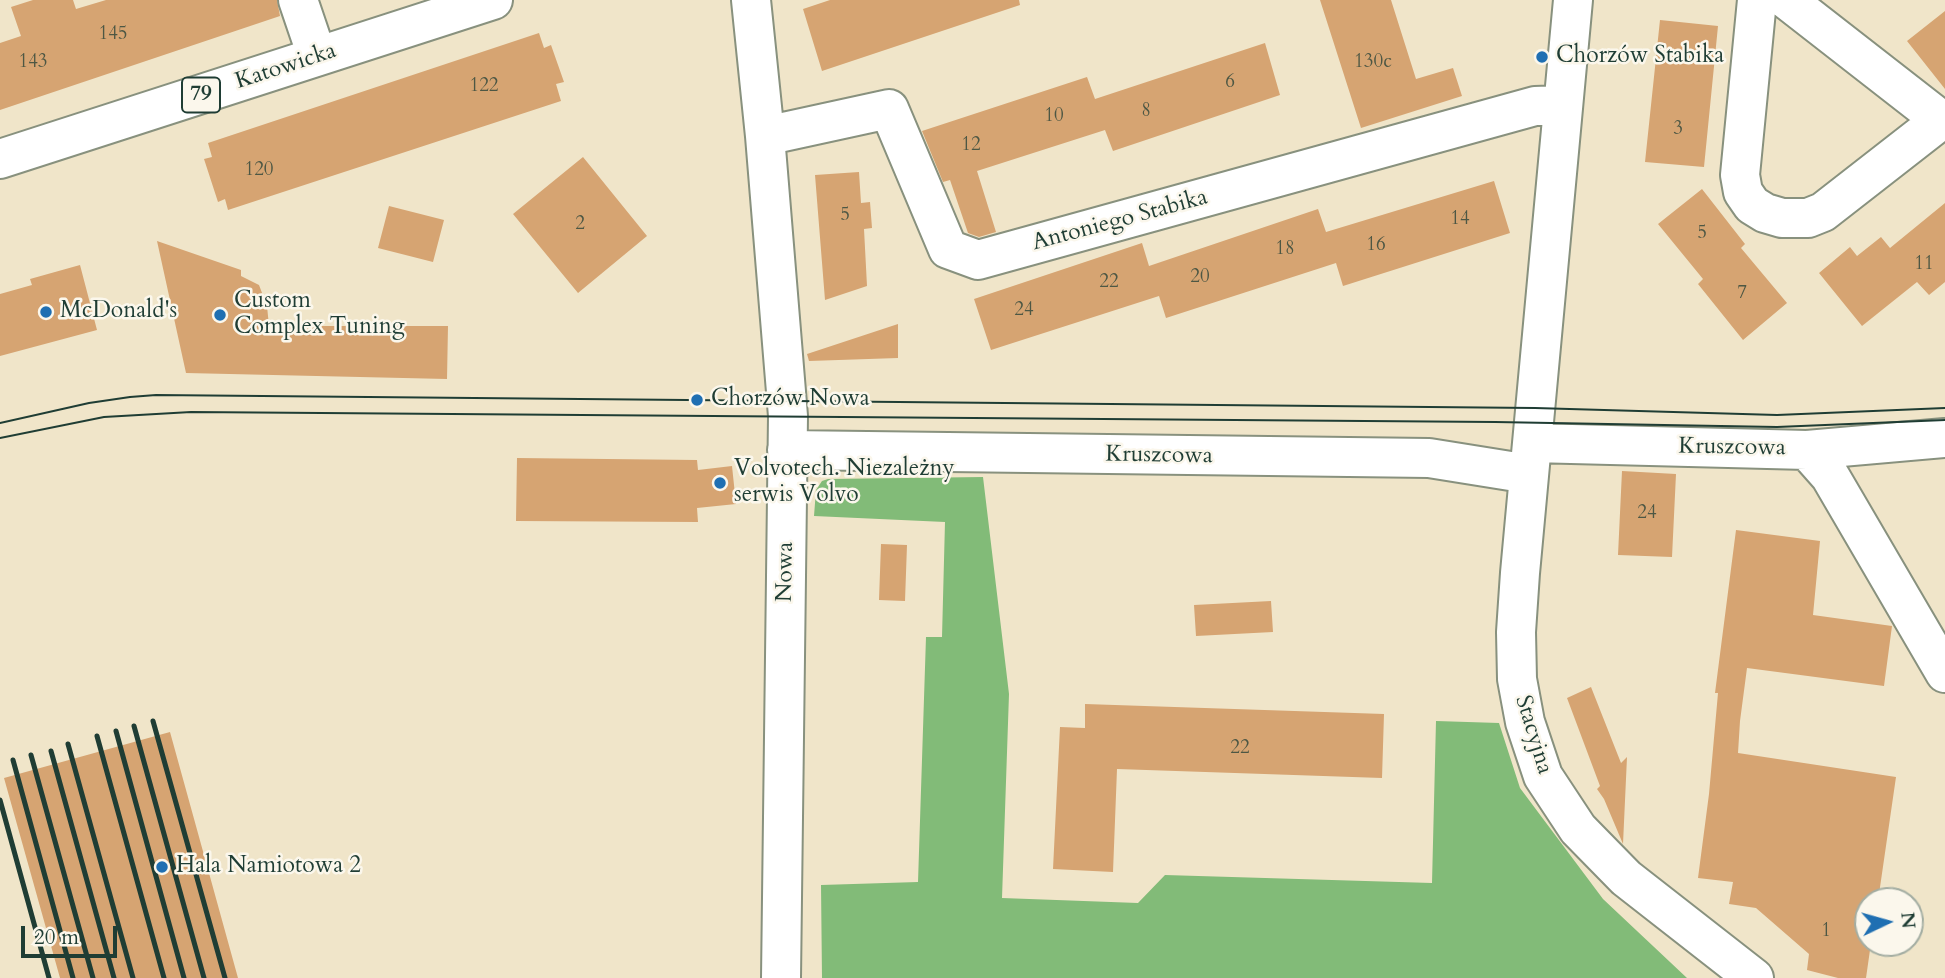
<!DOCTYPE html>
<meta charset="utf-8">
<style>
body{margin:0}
#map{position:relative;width:1945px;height:978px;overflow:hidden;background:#f0e5c9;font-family:Cardo,serif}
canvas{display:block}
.north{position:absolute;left:1854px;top:887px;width:70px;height:70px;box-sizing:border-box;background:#fbf7ec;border:2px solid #a3ada2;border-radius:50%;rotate:85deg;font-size:19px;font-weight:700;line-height:28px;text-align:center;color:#1f3d34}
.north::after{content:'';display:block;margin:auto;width:24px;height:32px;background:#1f6fb2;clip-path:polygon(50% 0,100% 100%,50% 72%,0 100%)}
.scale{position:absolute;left:21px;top:926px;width:96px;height:32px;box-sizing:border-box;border:4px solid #1f3d34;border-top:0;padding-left:9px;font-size:21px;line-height:24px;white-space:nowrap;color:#1f3d34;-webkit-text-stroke:5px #fbf7ec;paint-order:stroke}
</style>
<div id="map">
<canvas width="1945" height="978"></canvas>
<div class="north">N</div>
<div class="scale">20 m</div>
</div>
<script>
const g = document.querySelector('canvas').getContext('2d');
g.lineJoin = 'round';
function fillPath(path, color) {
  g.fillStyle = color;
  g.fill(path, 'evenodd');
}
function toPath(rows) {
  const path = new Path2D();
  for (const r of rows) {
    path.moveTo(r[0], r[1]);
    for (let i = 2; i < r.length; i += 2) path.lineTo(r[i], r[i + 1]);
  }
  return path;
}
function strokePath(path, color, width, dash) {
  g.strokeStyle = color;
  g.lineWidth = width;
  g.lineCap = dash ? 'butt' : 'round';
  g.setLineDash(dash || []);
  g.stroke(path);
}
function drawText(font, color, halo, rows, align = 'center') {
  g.font = font + ' Cardo,serif';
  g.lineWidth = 5;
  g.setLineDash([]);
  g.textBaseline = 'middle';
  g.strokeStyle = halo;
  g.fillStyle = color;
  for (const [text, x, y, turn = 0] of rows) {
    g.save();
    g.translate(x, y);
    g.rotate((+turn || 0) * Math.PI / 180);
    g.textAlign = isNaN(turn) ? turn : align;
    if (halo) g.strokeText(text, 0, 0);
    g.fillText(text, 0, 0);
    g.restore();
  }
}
const forest = toPath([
 [983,477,1009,694,1002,898,1138,903,1165,875,1432,883,1436,721,1499,723,1520,788,1603,899,1687,978,822,978,821,885,918,882,926,637,942,637,945,522,814,516,816,490,822,481,828,479]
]);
const building = toPath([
 [33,0,73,0,76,9,106,0,277,0,280,16,0,110,0,43,21,36,11,7],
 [830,0,1019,0,1020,5,822,71,803,9],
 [1320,0,1391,0,1416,79,1453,68,1462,96,1361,128],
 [1945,11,1945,89,1907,41],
 [1660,20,1718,26,1704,167,1645,162],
 [539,33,544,48,551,45,564,82,556,84,561,101,228,210,225,199,218,202,204,159,212,157,208,143],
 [1265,43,1280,95,1113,151,1105,130,977,171,996,232,979,237,968,233,950,180,943,182,922,131,1087,77,1095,99],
 [583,157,647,236,578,293,513,214],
 [859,172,861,203,870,202,872,228,864,229,867,286,825,300,815,175],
 [1494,181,1510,233,1343,286,1336,263,1166,318,1159,296,991,350,974,299,1142,243,1149,266,1318,209,1326,232],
 [1702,189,1745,244,1741,248,1787,303,1743,340,1698,284,1703,279,1658,224],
 [1945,203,1945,282,1929,295,1917,282,1862,326,1819,273,1850,247,1857,256,1881,237,1890,248],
 [389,206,444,220,433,262,378,248],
 [157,241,241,270,241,276,259,285,267,306,269,326,448,326,447,379,186,373],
 [80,265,97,330,0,356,0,294,32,285,30,279],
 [898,324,898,358,809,361,807,354],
 [517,458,697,460,698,470,732,466,736,504,697,508,698,522,516,521],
 [1622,471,1676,474,1672,557,1618,555],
 [1736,530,1820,541,1813,615,1892,626,1884,686,1747,668,1740,721,1738,753,1896,777,1878,901,1868,901,1868,943,1871,943,1866,978,1838,978,1807,970,1809,954,1756,908,1729,904,1733,882,1698,878,1709,794,1718,693,1715,693],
 [881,544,907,545,905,601,879,600],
 [1271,601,1273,632,1196,636,1194,605],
 [1591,687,1621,763,1627,757,1623,844,1604,799,1597,789,1600,786,1567,698],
 [1085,704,1384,714,1382,778,1117,769,1113,872,1053,869,1060,727,1085,728],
 [170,732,238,978,60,978,4,778]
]);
const minor = toPath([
 [298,0,317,56],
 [751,0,765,136,788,416,781,978],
 [1573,0,1520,573,1516,632,1517,679,1525,722,1543,776,1578,829,1626,878,1754,978],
 [1757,0,1740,175,1743,192,1752,205,1765,213,1782,218,1808,218,1823,212,1941,120],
 [1787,0,1941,120,1945,120],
 [765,136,889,109,948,249,978,260,1535,106,1563,105],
 [1532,443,1807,450,1830,476,1945,673],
 [787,450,1429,458,1529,474],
 [1807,450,1945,438]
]);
const major = toPath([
 [0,159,493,0]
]);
const tram = toPath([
 [0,423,89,403,130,397,156,395,1535,408,1777,415,1945,408],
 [0,438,104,417,191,412,1495,422,1777,427,1945,420]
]);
const rail = toPath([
 [153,721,225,978],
 [134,726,204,978],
 [116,731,184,978],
 [97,736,164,978],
 [68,744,133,978],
 [51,751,114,978],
 [31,755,93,978],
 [13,760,73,978],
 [0,800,49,978]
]);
const markers = [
 [1542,57,7,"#1f6fb2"],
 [46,312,7,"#1f6fb2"],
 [220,315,7,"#1f6fb2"],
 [697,400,7,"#1f6fb2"],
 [720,483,7,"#1f6fb2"],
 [162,867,7,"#1f6fb2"]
];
const numberNames = [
 ["145",113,35],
 ["143",33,63],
 ["130c",1373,63],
 ["6",1230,83],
 ["122",484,87],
 ["8",1146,112],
 ["10",1054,117],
 ["3",1678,130],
 ["12",971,146],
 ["120",259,171],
 ["5",845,216],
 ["14",1460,220],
 ["2",580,225],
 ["5",1702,234],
 ["16",1376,246],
 ["18",1285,250],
 ["11",1924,265],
 ["20",1200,278],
 ["22",1109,283],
 ["7",1742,294],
 ["24",1024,311],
 ["24",1647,514],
 ["22",1240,749],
 ["1",1826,932]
];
const shields = [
 [201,95,38]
];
const shieldNames = [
 ["79",201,95]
];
const poiNames = [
 ["Chorzów Stabika",1556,57],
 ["Custom",234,302],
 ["Complex Tuning",234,328],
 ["McDonald's",60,312],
 ["Chorzów Nowa",711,400],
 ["Volvotech. Niezależny",734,470],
 ["serwis Volvo",734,496],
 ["Hala Namiotowa 2",176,867]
];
const streetNames = [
 ["Katowicka",286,67,-18],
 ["Antoniego Stabika",1120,221,-15],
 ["Kruszcowa",1732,448,1],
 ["Kruszcowa",1159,456,1],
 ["Nowa",786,572,-89],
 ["Stacyjna",1533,735,73]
];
fillPath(forest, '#82bb78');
fillPath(building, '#d6a472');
strokePath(minor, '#88917e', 42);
strokePath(major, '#88917e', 42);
strokePath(minor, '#fff', 38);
strokePath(major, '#fff', 38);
strokePath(tram, '#1f3d34', 2);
strokePath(rail, '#1f3d34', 5);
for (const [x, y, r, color] of markers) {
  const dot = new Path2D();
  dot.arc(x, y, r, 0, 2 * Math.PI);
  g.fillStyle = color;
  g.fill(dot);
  strokePath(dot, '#fbf7ec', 2.5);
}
drawText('19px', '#4d5744', null, numberNames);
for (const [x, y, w] of shields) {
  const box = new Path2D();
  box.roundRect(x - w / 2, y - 17.5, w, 35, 5);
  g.fillStyle = '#fbf7ec';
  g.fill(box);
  strokePath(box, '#1f3d34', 2);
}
drawText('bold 21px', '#1f3d34', null, shieldNames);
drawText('23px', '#1f3d34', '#fbf7ec', poiNames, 'left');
drawText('23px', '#1f3d34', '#fbf7ec', streetNames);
</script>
